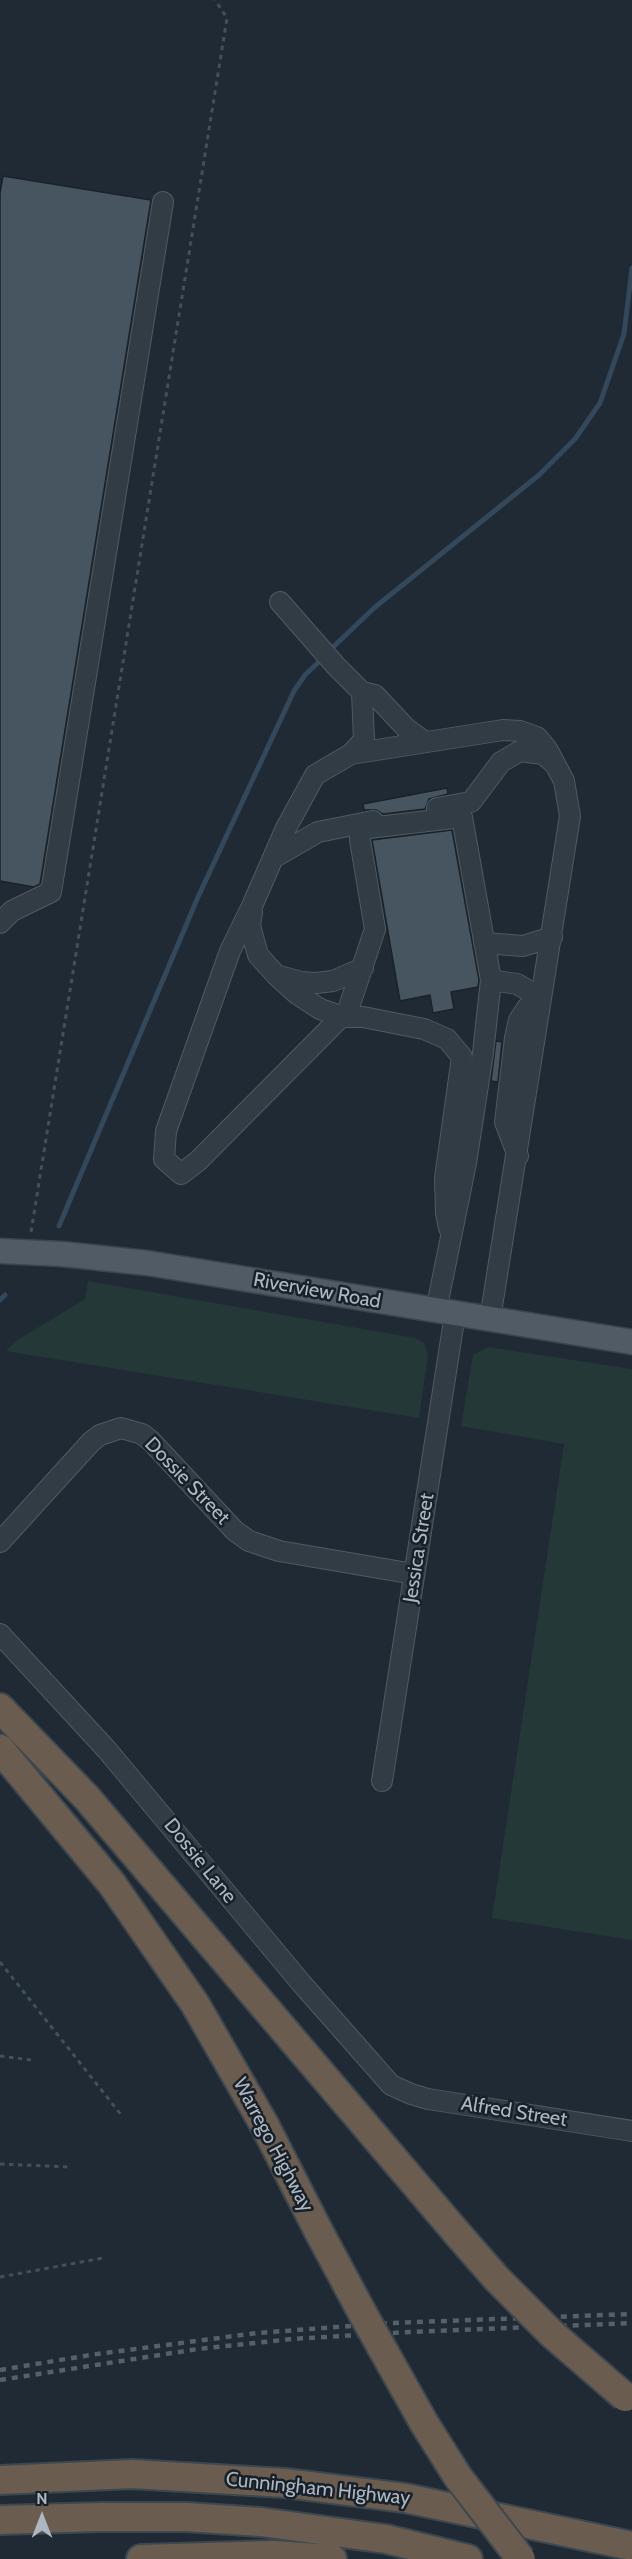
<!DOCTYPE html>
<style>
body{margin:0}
#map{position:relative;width:632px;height:2559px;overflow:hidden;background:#1f2a34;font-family:Cabin,sans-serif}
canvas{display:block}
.north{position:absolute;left:12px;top:2487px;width:60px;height:60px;-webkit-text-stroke:4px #182129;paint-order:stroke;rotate:0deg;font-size:16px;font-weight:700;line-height:24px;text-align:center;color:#acb7c2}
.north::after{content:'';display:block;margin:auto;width:21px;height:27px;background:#acb7c2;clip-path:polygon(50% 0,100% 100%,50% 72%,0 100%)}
</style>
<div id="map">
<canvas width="632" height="2559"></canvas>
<div class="north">N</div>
</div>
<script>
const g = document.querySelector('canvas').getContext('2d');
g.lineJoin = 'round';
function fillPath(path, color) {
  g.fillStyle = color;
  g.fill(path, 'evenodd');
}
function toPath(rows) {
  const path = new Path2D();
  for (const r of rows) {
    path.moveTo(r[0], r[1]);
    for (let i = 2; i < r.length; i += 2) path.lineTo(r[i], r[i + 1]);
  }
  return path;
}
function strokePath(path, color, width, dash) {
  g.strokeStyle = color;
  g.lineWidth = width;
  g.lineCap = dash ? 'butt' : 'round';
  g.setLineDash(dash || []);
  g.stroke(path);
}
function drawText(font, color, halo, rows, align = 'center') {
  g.font = font + ' Cabin,sans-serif';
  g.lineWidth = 5;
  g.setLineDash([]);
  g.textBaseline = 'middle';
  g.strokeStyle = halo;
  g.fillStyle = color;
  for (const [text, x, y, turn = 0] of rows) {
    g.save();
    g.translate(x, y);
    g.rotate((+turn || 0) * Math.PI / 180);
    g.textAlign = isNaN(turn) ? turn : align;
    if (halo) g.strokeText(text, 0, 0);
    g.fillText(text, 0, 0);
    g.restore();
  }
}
const green = toPath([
 [88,1281,415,1338,424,1343,428,1354,419,1418,6,1351,16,1341,85,1299],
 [488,1347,632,1369,632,1940,492,1918,564,1444,461,1426,473,1355]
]);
const stream = toPath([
 [329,651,374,608,539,475,575,439,600,403,624,334,632,268],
 [59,1226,198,897,294,691,305,675,323,658],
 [0,1300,5,1295]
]);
const building = toPath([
 [3,176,151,200,40,884,34,887,0,881,0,193,3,176],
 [447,788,448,794,429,799,425,809,383,814,376,810,364,810,363,804,447,788],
 [452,830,479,980,478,987,451,992,454,1009,433,1013,430,995,400,1001,372,840,452,830],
 [496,1041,502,1042,498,1082,491,1081,496,1041]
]);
const path = toPath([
 [31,1232,227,18,215,0],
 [0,1962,122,2116],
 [0,2056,31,2060],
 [0,2164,70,2167],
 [0,2277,103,2258]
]);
const minor = toPath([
 [280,602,336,666,362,692,375,695,406,728,425,742],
 [351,754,364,740,362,692],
 [437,808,471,802,501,762,520,751,543,754,555,764],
 [273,858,318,832,373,821],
 [252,912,250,926,258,955,276,975,301,982,316,983,333,981,363,968],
 [0,923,12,911,51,892,163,202],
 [484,943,523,946,552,937],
 [276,975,297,994,320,1009,343,1017,363,1017,424,1029,447,1039,462,1057,445,1178,446,1213,449,1228],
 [491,980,517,984,541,998,527,1008,519,1020,515,1038,505,1122,518,1156],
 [436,1311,466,1163,483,1053,491,980,462,817,360,829,360,840,375,929,348,1010,198,1161,181,1174,164,1159,166,1131,230,951,252,906,286,828,315,775,351,754,503,730,520,731,537,737,547,749,564,781,570,816,490,1319],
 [0,1542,91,1442,100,1435,121,1428,142,1434,151,1441,235,1531,249,1541,279,1551,414,1574],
 [0,1634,107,1750,302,1984,391,2085,411,2094,428,2099,632,2131],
 [382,1781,455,1314]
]);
const major = toPath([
 [0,1251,62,1254,147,1263,632,1342]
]);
const highway = toPath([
 [0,1708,87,1798,456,2232],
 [0,1749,112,1884,195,2004,265,2126,319,2232],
 [0,2480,132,2474,285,2483,405,2498,632,2546],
 [0,2520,101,2517,186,2517,261,2522,386,2539,468,2559],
 [141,2559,273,2555,332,2559]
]);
const rail = toPath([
 [0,2370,90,2355,257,2333,391,2323,632,2314],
 [0,2380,198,2349,292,2339,409,2332,632,2323]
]);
const highwayBridge = toPath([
 [319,2232,364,2316,424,2423,458,2477,521,2559],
 [456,2232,497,2279,552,2334,625,2397]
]);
const streetNames = [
 ["Riverview Road",317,1291,10],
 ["Dossie Street",187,1481,46],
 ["Jessica Street",419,1548,-81],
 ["Dossie Lane",200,1861,51],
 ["Alfred Street",514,2112,9],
 ["Warrego Highway",273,2145,62],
 ["Cunningham Highway",318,2489,6]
];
fillPath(green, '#243837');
strokePath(stream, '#33485b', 5);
fillPath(building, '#475560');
strokePath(building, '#1a232b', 1.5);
strokePath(minor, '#505a63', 22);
strokePath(major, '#3c454e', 27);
strokePath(highway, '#3d474f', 32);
strokePath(path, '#405354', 3, [4.5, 4.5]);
strokePath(minor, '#323c44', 20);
strokePath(major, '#505b65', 24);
strokePath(highway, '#6a5d50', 28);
strokePath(rail, '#54606c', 4.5, [6, 6]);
strokePath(highwayBridge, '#3d474f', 32, []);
strokePath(highwayBridge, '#6a5d50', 28);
drawText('20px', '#acb7c2', '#182129', streetNames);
</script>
